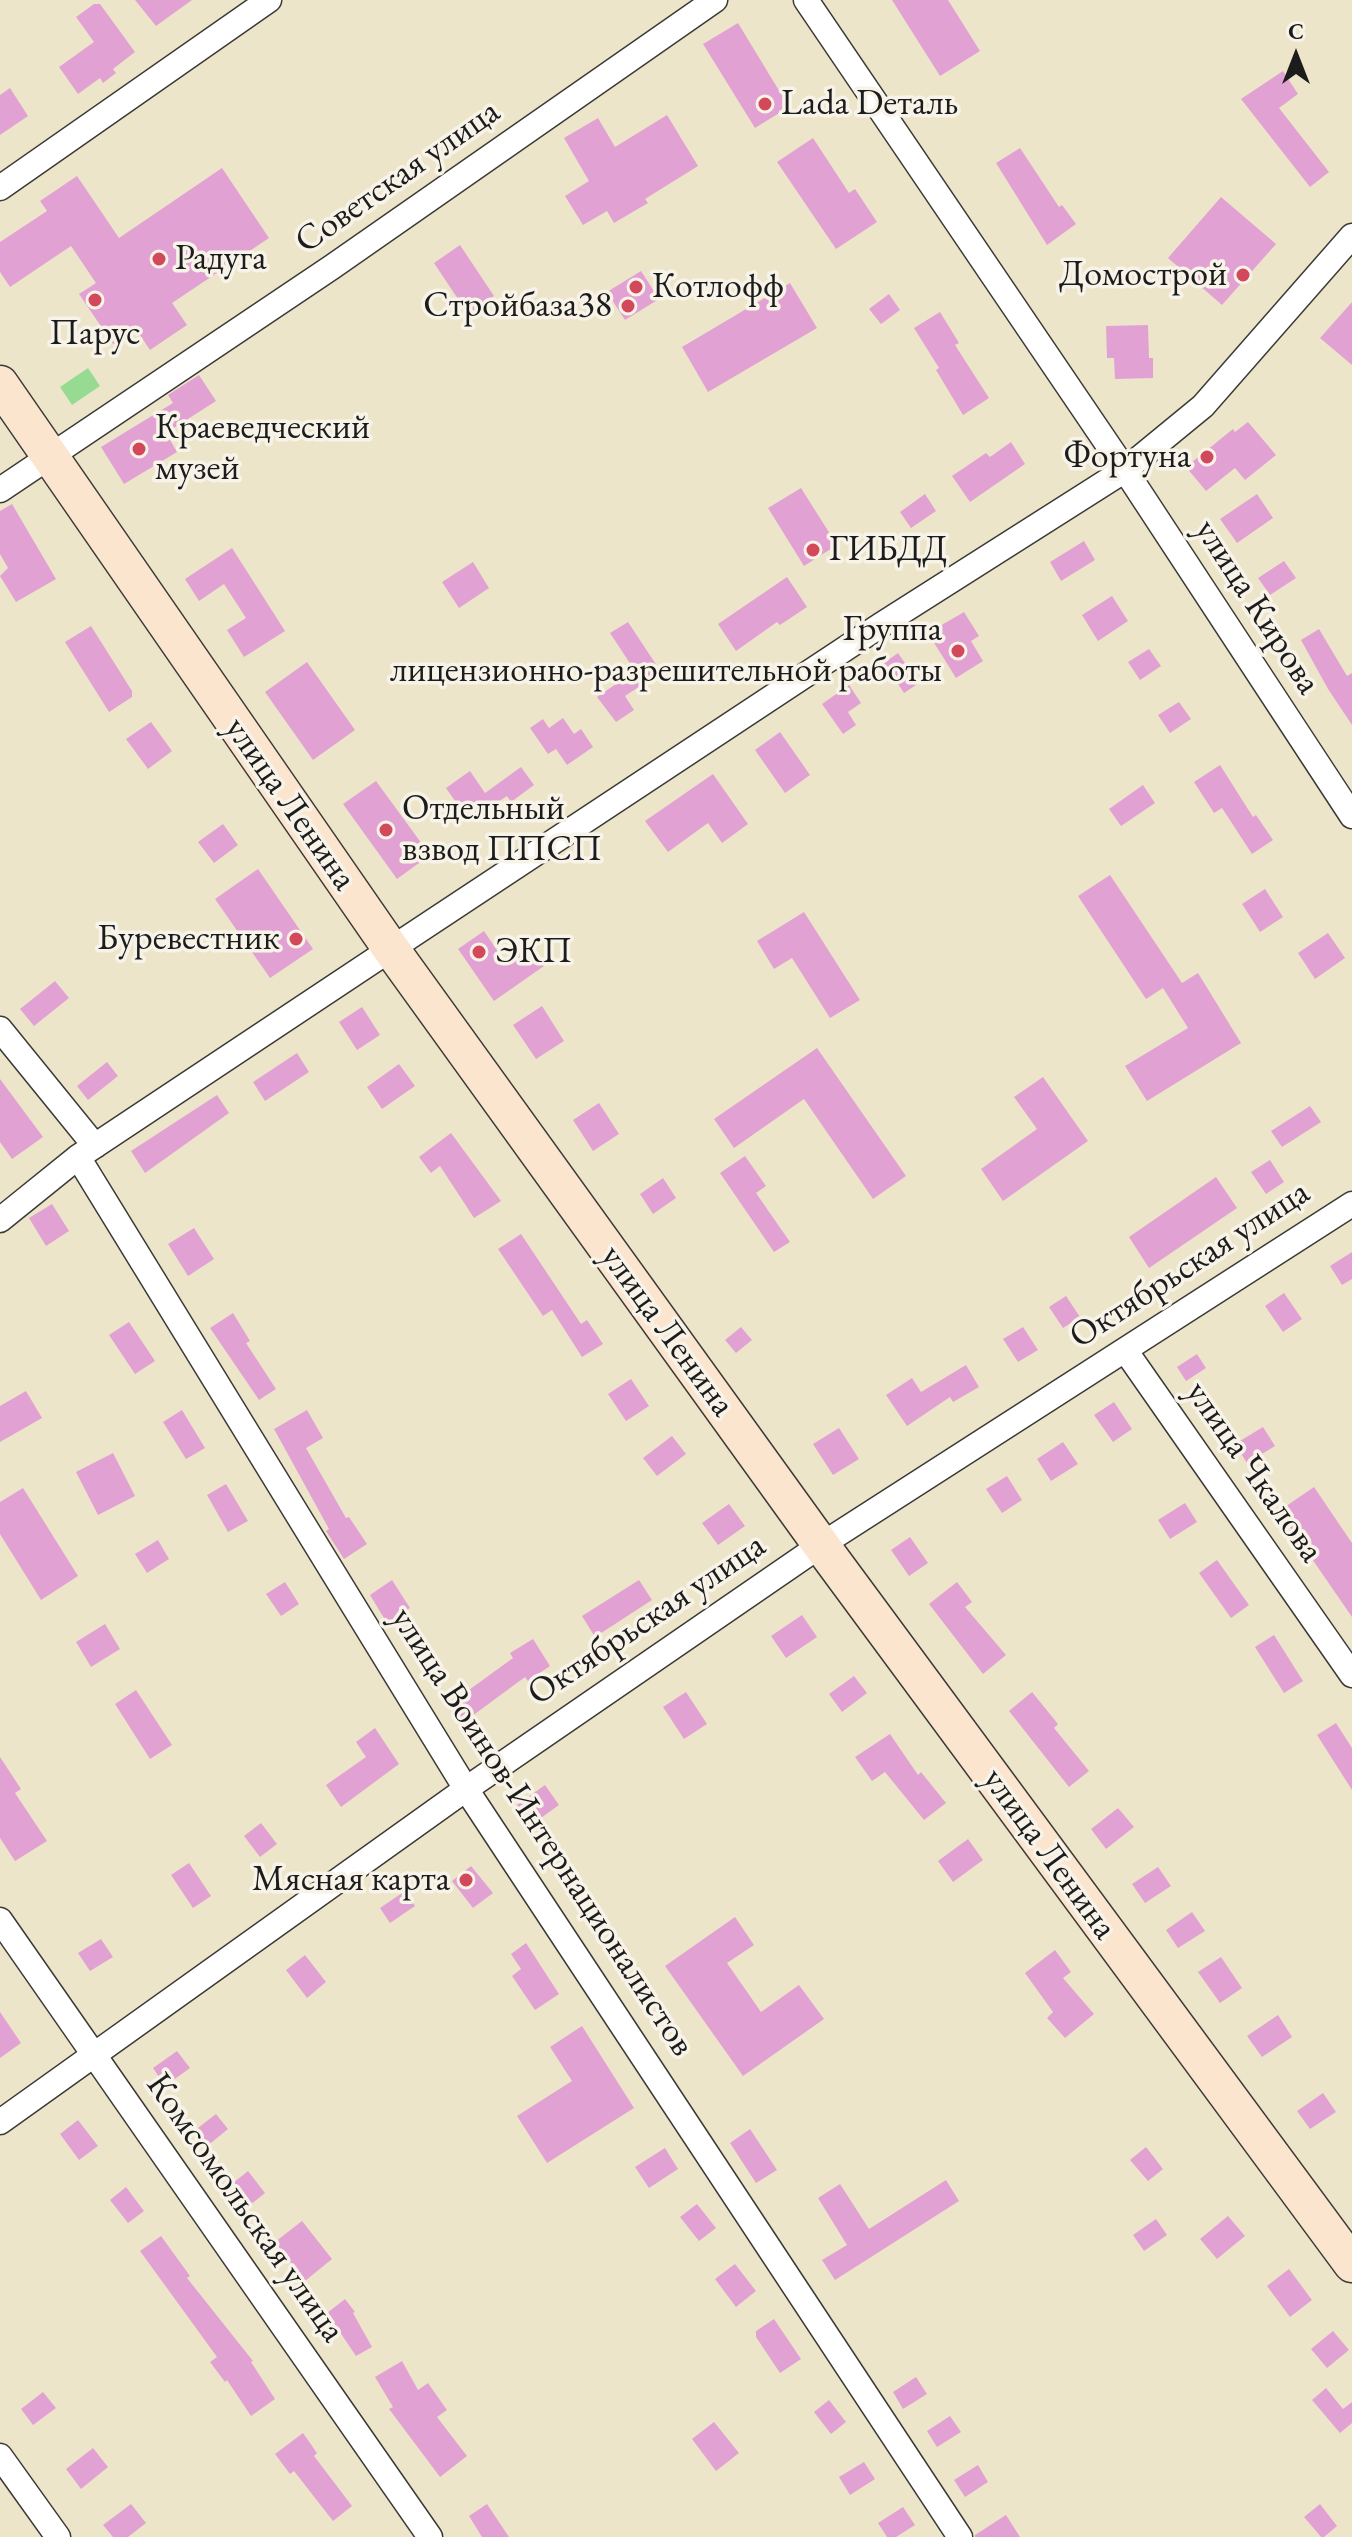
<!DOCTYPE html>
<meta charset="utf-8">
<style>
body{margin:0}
#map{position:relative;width:1352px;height:2537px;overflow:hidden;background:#ede5c9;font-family:"EB Garamond",serif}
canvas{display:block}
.north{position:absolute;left:1256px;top:16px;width:80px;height:80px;-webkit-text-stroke:6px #f7f3e8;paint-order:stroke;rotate:0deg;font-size:22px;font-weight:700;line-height:32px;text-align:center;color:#1c1c1c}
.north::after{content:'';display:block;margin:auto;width:28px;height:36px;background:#1c1c1c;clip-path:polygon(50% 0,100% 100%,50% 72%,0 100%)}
</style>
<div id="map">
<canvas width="1352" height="2537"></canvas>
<div class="north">С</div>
</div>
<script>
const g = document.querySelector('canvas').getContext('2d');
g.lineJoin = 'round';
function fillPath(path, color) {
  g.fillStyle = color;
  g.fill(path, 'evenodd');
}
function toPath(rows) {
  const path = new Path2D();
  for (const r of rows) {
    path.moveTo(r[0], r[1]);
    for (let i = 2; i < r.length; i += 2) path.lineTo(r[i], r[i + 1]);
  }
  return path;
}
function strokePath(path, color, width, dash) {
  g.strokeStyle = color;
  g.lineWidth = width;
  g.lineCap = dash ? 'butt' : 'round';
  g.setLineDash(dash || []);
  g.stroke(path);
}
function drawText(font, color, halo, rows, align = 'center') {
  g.font = font + ' "EB Garamond",serif';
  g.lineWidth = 7;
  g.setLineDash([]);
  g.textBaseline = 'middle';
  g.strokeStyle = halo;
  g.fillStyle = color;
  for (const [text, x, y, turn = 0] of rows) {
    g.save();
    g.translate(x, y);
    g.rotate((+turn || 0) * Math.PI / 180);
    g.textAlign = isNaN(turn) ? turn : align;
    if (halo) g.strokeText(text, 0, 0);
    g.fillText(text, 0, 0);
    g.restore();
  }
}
const green = toPath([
 [88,368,100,386,72,405,60,387]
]);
const building = toPath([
 [135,0,192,0,156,26],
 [892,0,948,0,980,51,940,76],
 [94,4,100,4,135,52,113,69,116,73,103,83,100,78,78,94,59,67,94,42,76,17],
 [738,23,789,107,755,128,703,44],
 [1283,71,1298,94,1279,108,1329,172,1310,187,1241,99],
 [10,88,28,116,0,135,0,95],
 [667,115,698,166,645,199,648,203,614,223,607,211,583,225,565,196,589,181,564,138,598,118,615,147],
 [813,138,849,193,855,189,877,222,836,249,777,162],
 [1020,148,1059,207,1062,205,1076,224,1047,245,996,163],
 [222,168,269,238,172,303,187,325,150,350,136,329,113,344,79,294,96,283,71,246,10,287,0,272,0,242,47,211,40,201,77,176,119,238],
 [1221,197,1276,244,1222,305,1168,258],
 [460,245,494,296,468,314,434,263],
 [641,271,659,299,625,320,607,292],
 [790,283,817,328,708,392,682,347],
 [889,294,900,310,881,324,869,309],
 [1352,302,1352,365,1320,338],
 [940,312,959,343,955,345,989,398,963,415,936,370,939,368,914,328],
 [1148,325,1149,358,1153,358,1153,378,1115,379,1114,358,1107,358,1106,326],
 [199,375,216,401,166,433,177,452,124,484,101,447,173,403,168,395],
 [1248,422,1276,455,1245,480,1235,468,1206,491,1186,467,1233,429,1235,432],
 [1011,442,1025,464,970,502,952,476,986,453,990,457],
 [801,488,837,545,804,566,768,508],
 [925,494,936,511,911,528,900,512],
 [1257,494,1273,518,1237,543,1220,519],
 [12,504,56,579,16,602,0,576,8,568,0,554,0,511],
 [1084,541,1095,560,1061,581,1050,562],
 [232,548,285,631,244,657,227,630,246,618,224,584,199,601,185,579],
 [1284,561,1296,578,1270,595,1258,578],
 [473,562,489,588,459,608,442,582],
 [787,577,807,607,780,625,777,622,736,651,718,624],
 [1112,596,1128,621,1098,641,1082,615],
 [964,612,979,636,971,641,983,661,956,678,928,633],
 [628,622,661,672,625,696,634,710,616,722,597,697,635,671,610,633],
 [91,626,132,691,132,697,109,712,65,642],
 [1319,629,1347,676,1352,673,1352,725,1328,689,1301,640],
 [1149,649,1161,666,1140,680,1128,662],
 [898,653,919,683,904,693,884,663],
 [307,662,355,730,313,760,265,692],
 [849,685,861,703,848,712,856,725,843,734,822,704],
 [1179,702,1191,719,1170,733,1158,715],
 [563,718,574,734,581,729,593,747,567,765,556,749,548,754,530,728,543,719,549,728],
 [151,722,172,751,148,769,126,739],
 [780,732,810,775,785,793,755,750],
 [1220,765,1253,817,1256,815,1273,840,1252,854,1222,808,1214,813,1194,782],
 [521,767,534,785,511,802,507,796,469,821,446,788,470,771,485,793],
 [713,774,748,824,722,843,708,823,668,852,645,821],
 [376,781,430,855,397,879,343,804],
 [1143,785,1155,803,1121,826,1109,809],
 [223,824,238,845,214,863,198,842],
 [258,869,313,949,270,978,215,899],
 [1110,875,1182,983,1198,973,1241,1043,1147,1101,1125,1066,1188,1028,1163,988,1146,999,1078,896],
 [1265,889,1283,917,1260,932,1242,904],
 [804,912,860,1000,830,1018,792,958,774,969,757,941],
 [484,931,505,962,530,945,544,966,494,1001,458,949],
 [1328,933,1345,958,1315,979,1298,953],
 [55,981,69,998,34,1026,20,1009],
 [542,1006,564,1041,536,1059,513,1025],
 [362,1007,380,1035,357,1050,339,1022],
 [817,1048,906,1176,873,1199,804,1099,734,1148,714,1119],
 [297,1053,309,1072,265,1101,253,1082],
 [107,1062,118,1076,88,1100,77,1086],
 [399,1064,415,1086,382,1109,367,1087],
 [1043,1077,1088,1141,1003,1201,981,1169,1037,1129,1014,1097],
 [0,1079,43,1137,12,1159,0,1142],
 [217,1095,229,1113,145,1173,131,1151],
 [599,1103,619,1134,593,1151,573,1120],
 [1310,1106,1321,1122,1282,1147,1271,1131],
 [451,1133,501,1201,474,1218,440,1166,431,1173,419,1157],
 [745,1156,766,1186,756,1193,790,1242,774,1252,720,1173],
 [1270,1160,1284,1182,1266,1194,1251,1172],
 [1216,1177,1237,1208,1149,1268,1129,1237],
 [663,1178,676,1198,653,1214,640,1194],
 [52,1204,69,1231,46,1246,29,1218],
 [194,1228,214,1259,188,1276,168,1244],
 [521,1234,581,1324,587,1320,603,1344,582,1357,552,1310,543,1316,498,1249],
 [1352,1252,1352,1279,1342,1285,1330,1266],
 [1284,1293,1302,1319,1283,1332,1265,1306],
 [1066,1296,1080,1317,1063,1328,1049,1307],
 [233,1313,250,1341,246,1343,276,1389,259,1400,210,1328],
 [129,1322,155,1361,135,1374,109,1335],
 [741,1327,752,1340,736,1353,725,1340],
 [1023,1327,1038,1350,1018,1362,1003,1339],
 [1197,1354,1206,1368,1186,1381,1177,1367],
 [966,1365,979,1387,953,1402,950,1397,907,1426,886,1395,912,1378,921,1392],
 [631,1379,649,1406,626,1421,608,1394],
 [26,1391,42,1418,0,1442,0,1406],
 [1114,1402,1132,1429,1113,1442,1094,1415],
 [182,1410,205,1448,186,1459,163,1422],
 [307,1410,323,1438,306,1448,346,1518,349,1517,367,1544,344,1559,326,1531,329,1529,274,1429],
 [1263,1427,1275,1446,1247,1463,1235,1444],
 [839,1428,859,1459,833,1475,813,1444],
 [672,1436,686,1454,657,1476,643,1458],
 [1063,1442,1078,1464,1051,1481,1037,1459],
 [113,1453,135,1496,98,1515,76,1472],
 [1007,1476,1022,1500,1002,1513,986,1489],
 [226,1484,248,1521,228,1532,207,1495],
 [1314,1487,1352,1543,1352,1617,1279,1511],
 [23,1488,78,1576,41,1600,0,1534,0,1502],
 [1185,1503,1197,1522,1170,1539,1158,1520],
 [729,1504,745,1526,718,1545,702,1523],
 [910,1537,928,1563,909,1576,891,1550],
 [158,1540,169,1559,147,1573,135,1554],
 [1217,1560,1249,1605,1231,1618,1199,1573],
 [392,1580,410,1608,387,1623,370,1595],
 [639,1580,652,1600,595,1637,582,1616],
 [285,1582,299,1604,281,1616,266,1594],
 [957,1582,972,1602,965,1607,1006,1655,983,1674,929,1604],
 [802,1615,817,1637,786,1658,771,1636],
 [105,1624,120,1649,91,1667,76,1642],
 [1274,1635,1303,1681,1284,1693,1255,1647],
 [533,1639,550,1666,528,1681,525,1677,464,1722,451,1703,513,1658,510,1653],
 [854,1676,867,1693,842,1712,829,1694],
 [136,1690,172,1745,150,1759,115,1704],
 [686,1692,707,1724,684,1739,663,1707],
 [1032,1692,1058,1724,1054,1728,1089,1771,1069,1787,1009,1711],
 [1336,1723,1352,1748,1352,1790,1317,1735],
 [375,1728,399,1764,341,1807,326,1785,366,1757,356,1742],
 [890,1734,918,1775,921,1772,946,1803,924,1820,885,1772,872,1781,855,1757],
 [0,1757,21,1789,15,1793,47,1841,15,1861,0,1838],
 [545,1785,559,1805,527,1828,513,1808],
 [1118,1808,1134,1827,1106,1849,1091,1829],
 [261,1823,277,1844,260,1857,244,1836],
 [968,1839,983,1860,953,1882,938,1861],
 [189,1863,211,1896,193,1908,171,1875],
 [471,1866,493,1893,473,1908,452,1881],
 [1158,1867,1171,1886,1145,1903,1132,1884],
 [405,1891,415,1906,390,1923,380,1908],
 [1192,1912,1205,1931,1178,1948,1166,1930],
 [735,1917,754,1945,727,1963,761,2012,799,1985,824,2019,743,2076,665,1966],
 [101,1939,113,1957,90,1971,78,1953],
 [526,1943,559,1994,535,2010,512,1976,521,1969,511,1954],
 [1055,1950,1071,1972,1063,1978,1094,2014,1065,2038,1047,2018,1053,2012,1025,1973],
 [305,1955,326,1982,307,1998,286,1970],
 [1221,1957,1242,1988,1220,2003,1198,1972],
 [0,2012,21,2043,0,2058],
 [1278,2015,1292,2037,1262,2057,1247,2036],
 [582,2026,634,2108,547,2163,517,2116,572,2081,550,2047],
 [177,2051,190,2068,165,2086,153,2068],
 [1323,2093,1336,2112,1310,2129,1297,2111],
 [216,2114,228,2129,206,2147,194,2131],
 [78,2120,98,2146,79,2160,60,2134],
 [750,2129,777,2170,756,2183,730,2143],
 [1146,2147,1163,2169,1148,2181,1130,2160],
 [665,2148,678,2169,649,2188,635,2167],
 [248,2171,265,2193,250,2205,233,2183],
 [946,2180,959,2201,835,2280,822,2260,847,2245,818,2198,840,2184,869,2229],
 [126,2187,144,2211,128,2223,110,2200],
 [697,2204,716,2228,699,2241,680,2217],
 [1228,2216,1245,2236,1217,2259,1200,2239],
 [1156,2219,1167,2235,1144,2251,1133,2235],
 [302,2221,332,2259,305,2281,275,2242],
 [161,2236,190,2276,187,2278,253,2361,251,2362,275,2399,251,2416,227,2380,225,2382,210,2362,217,2357,140,2251],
 [735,2264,756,2291,736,2307,715,2279],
 [1289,2269,1312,2300,1290,2317,1267,2286],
 [345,2299,355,2312,353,2313,372,2347,356,2356,327,2313],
 [774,2319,801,2359,780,2373,756,2337,756,2331],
 [1333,2331,1349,2350,1327,2368,1311,2349],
 [402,2361,418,2390,428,2383,447,2410,437,2417,467,2456,440,2477,389,2409,393,2407,375,2377],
 [916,2377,927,2394,903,2409,893,2392],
 [1326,2388,1343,2409,1352,2402,1352,2423,1340,2433,1312,2400],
 [43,2392,56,2408,33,2425,21,2409],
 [829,2400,846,2422,831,2434,814,2412],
 [950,2416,961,2432,937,2447,927,2431],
 [714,2422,739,2453,716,2471,692,2439],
 [303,2433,317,2453,314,2456,352,2506,333,2521,294,2471,290,2474,275,2454],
 [93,2448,108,2467,81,2489,66,2469],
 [864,2462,875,2479,850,2495,839,2477],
 [978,2465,988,2482,965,2497,954,2480],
 [131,2504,146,2523,128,2537,113,2537,103,2525],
 [487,2504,509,2537,482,2537,469,2516],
 [1320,2504,1337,2526,1324,2537,1321,2537,1304,2517],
 [903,2507,915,2525,896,2537,887,2537,878,2523],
 [1006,2515,1020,2537,975,2537,975,2535]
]);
const street = toPath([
 [806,0,1125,470,1352,816],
 [0,188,269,0],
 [0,490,332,267,715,0],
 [0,1029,95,1146],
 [78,1157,466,1789,960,2537],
 [0,1220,78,1157,391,949,881,625,1125,470,1203,406,1352,236],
 [1125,1350,1352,1675],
 [0,1920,430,2537],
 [0,2122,466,1789,821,1545,1352,1204],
 [0,2456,58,2537]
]);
const secondary = toPath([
 [0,384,391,949,821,1545,1352,2264]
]);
const markers = [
 [765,104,8,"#d1495b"],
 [159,259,8,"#d1495b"],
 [1243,275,8,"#d1495b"],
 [636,287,8,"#d1495b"],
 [95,300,8,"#d1495b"],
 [628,306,8,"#d1495b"],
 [139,449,8,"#d1495b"],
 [1207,457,8,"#d1495b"],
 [813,550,8,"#d1495b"],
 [958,651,8,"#d1495b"],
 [386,830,8,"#d1495b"],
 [296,939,8,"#d1495b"],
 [479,952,8,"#d1495b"],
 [466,1880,8,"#d1495b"]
];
const poiNames = [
 ["Lada Dеталь",781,104],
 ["Радуга",175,259],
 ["Домострой",1227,275,"right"],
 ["Котлофф",652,287],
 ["Стройбаза38",612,306,"right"],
 ["Парус",95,334,"center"],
 ["Краеведческий",155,428],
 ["музей",155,469],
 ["Фортуна",1191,457,"right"],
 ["ГИБДД",829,550],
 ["Группа",942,630,"right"],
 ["лицензионно-разрешительной работы",942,671,"right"],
 ["Отдельный",402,809],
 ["взвод ППСП",402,850],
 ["Буревестник",280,939,"right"],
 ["ЭКП",495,952],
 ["Мясная карта",450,1880,"right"]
];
const streetNames = [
 ["Советская улица",398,177,-35],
 ["улица Кирова",1257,607,57],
 ["улица Ленина",290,804,55],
 ["Октябрьская улица",1190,1265,-33],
 ["улица Ленина",667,1331,54],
 ["улица Чкалова",1254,1472,55],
 ["Октябрьская улица",647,1620,-34],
 ["улица Воинов-Интернационалистов",542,1832,57],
 ["улица Ленина",1049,1854,54],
 ["Комсомольская улица",245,2208,55]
];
fillPath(green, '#97db93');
fillPath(building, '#e1a2d3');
strokePath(street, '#3b3a36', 27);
strokePath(secondary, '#3b3a36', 39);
strokePath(street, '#fff', 24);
strokePath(secondary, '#fbe5cf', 36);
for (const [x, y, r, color] of markers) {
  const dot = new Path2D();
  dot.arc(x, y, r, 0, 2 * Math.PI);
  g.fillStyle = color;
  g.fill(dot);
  strokePath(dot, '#f7f3e8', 3);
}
drawText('36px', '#1c1c1c', '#f7f3e8', poiNames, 'left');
drawText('36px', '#1c1c1c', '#f7f3e8', streetNames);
</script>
